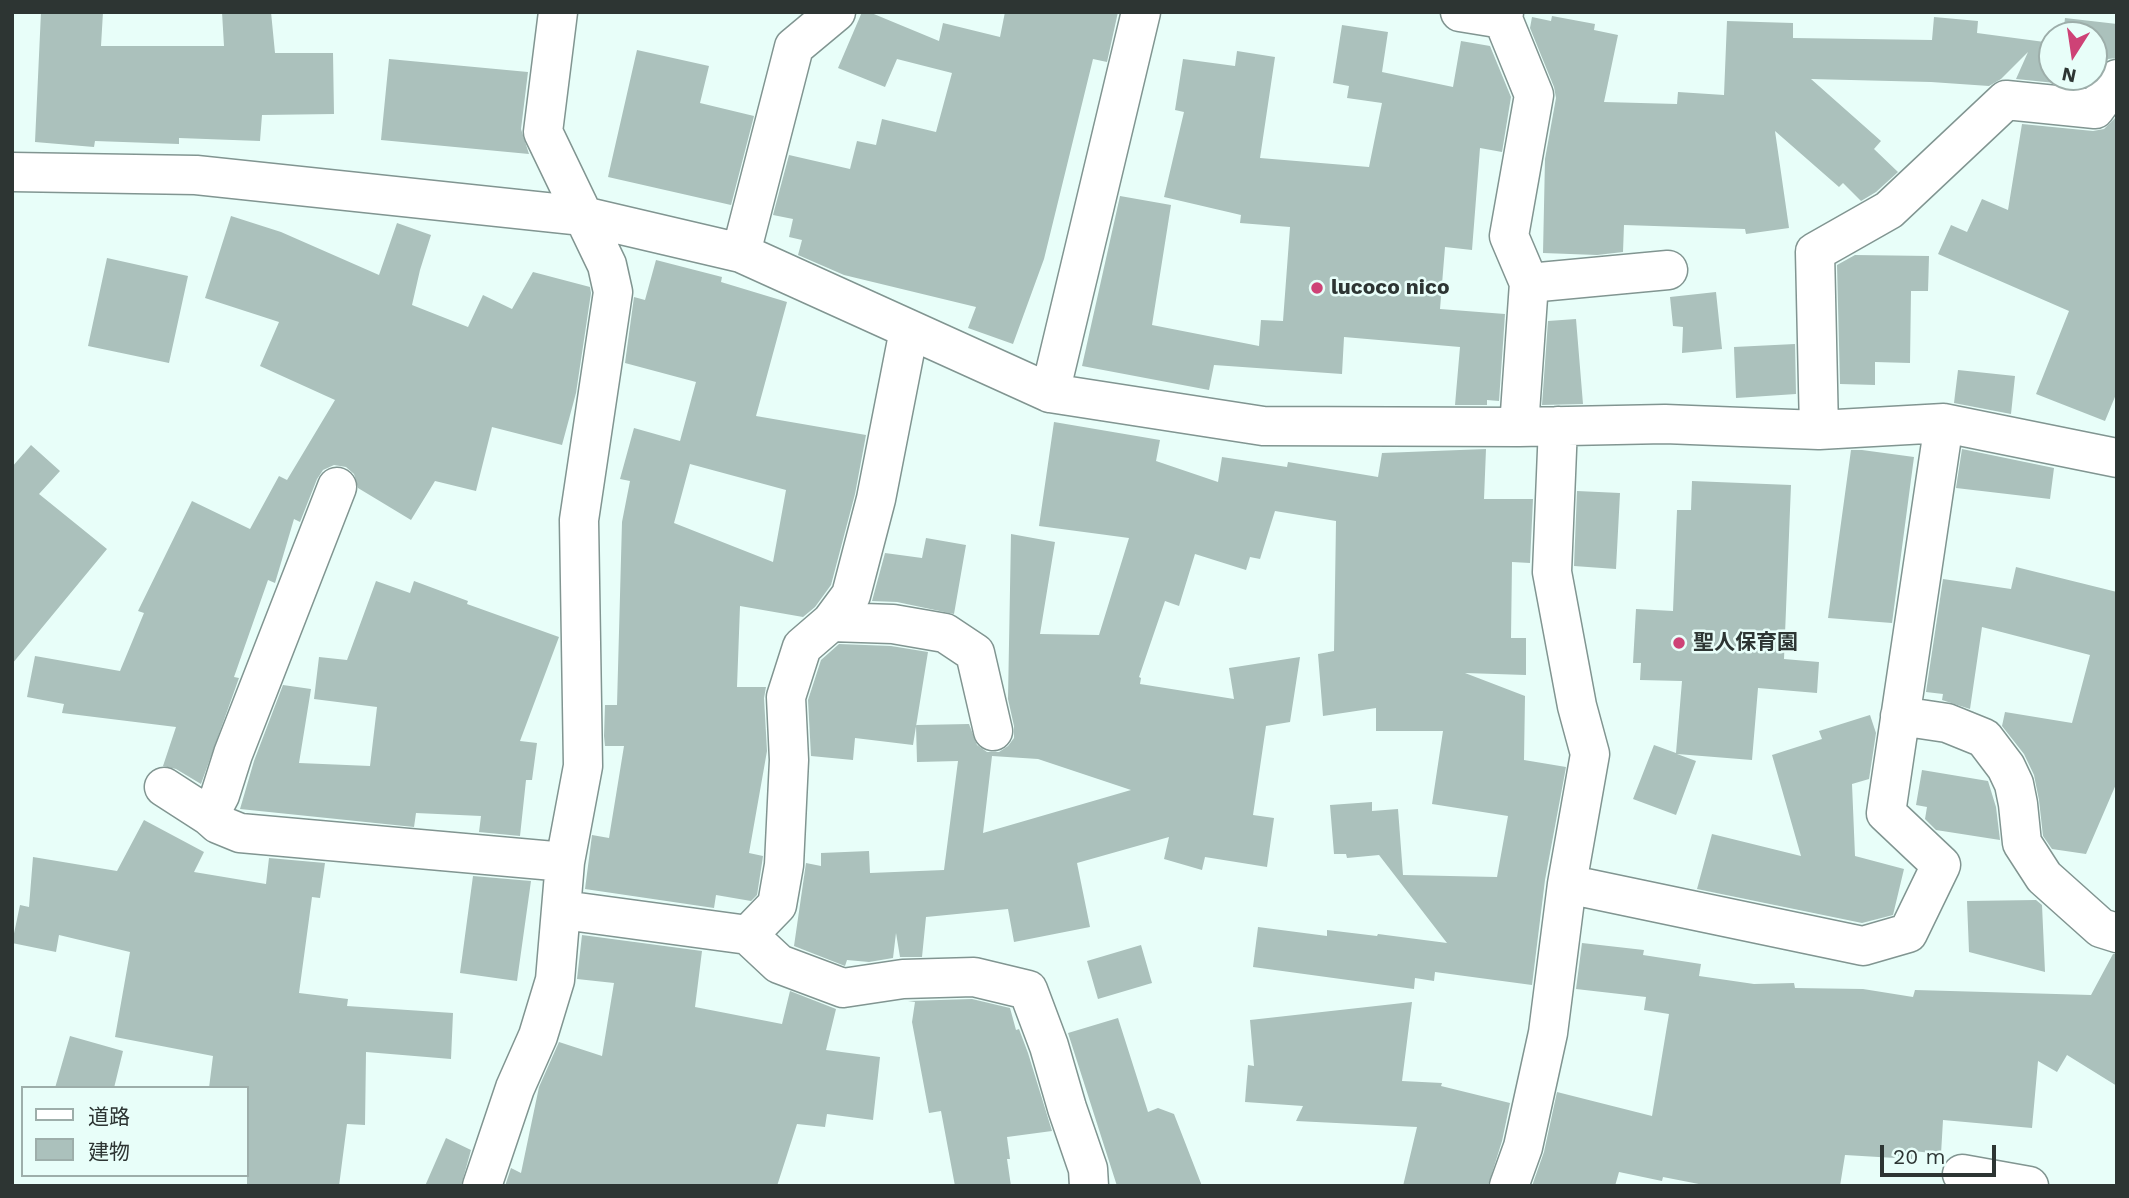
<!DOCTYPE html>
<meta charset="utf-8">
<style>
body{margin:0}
#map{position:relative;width:2129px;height:1198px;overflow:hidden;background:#e8fef9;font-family:"Work Sans","Noto Sans JP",sans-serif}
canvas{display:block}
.frame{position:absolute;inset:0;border:14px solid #2d3533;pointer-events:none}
.legend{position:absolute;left:21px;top:1086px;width:228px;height:91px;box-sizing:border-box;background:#e8fef9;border:2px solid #9daeaa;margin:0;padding:9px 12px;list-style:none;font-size:21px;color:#2d3533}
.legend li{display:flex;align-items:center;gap:14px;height:35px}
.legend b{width:35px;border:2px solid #9daeaa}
.north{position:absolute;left:2038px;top:21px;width:70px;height:70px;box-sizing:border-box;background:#e8fef9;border:2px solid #9daeaa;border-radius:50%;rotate:192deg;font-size:19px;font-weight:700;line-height:28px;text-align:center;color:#2d3533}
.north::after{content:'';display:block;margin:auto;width:24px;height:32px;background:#ce4276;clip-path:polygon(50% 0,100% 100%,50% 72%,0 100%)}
.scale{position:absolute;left:1880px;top:1145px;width:116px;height:32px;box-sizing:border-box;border:4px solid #2d3533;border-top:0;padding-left:9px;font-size:21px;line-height:24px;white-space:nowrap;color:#2d3533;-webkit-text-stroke:5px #e8fef9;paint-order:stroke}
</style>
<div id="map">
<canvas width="2129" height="1198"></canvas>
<div class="frame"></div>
<ul class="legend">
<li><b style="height:9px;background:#fff"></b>道路</li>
<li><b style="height:19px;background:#abc1bc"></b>建物</li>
</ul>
<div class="north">N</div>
<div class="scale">20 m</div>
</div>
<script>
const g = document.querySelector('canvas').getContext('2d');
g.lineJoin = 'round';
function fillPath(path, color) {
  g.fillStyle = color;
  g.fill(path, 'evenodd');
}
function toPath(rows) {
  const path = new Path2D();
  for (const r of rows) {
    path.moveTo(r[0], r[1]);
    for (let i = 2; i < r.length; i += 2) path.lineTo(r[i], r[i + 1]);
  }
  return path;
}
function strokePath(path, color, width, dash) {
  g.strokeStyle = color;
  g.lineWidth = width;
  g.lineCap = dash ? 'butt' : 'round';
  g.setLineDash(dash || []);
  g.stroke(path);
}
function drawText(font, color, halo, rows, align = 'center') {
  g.font = font + ' "Work Sans","Noto Sans JP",sans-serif';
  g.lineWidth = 5;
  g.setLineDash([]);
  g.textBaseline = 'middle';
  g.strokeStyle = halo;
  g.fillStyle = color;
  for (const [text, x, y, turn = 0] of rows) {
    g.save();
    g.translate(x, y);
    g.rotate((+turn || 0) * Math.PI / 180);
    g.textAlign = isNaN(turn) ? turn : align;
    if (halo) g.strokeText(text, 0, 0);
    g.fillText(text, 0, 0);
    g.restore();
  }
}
const building = toPath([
 [41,12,103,12,101,46,224,46,222,12,271,12,275,53,333,53,334,114,262,115,260,141,179,138,179,144,95,141,94,147,35,142],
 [862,12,869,12,939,41,943,23,1000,37,1005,12,1118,12,1107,62,1093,59,1044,259,1013,344,968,328,976,307,844,275,798,255,802,240,789,237,793,219,773,215,789,155,850,169,857,141,876,145,882,119,936,132,952,73,897,59,885,87,838,68],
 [1552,16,1595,24,1594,30,1618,35,1604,102,1677,104,1678,92,1724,95,1727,21,1793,23,1793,38,1932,40,1934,17,1978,21,1977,33,2052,43,2052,77,2091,77,2085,86,2016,79,2028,52,2001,79,1989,86,1931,82,1811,79,1881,141,1874,149,1898,172,1876,192,1861,201,1843,183,1839,187,1775,131,1789,228,1746,234,1745,229,1624,225,1623,252,1597,255,1543,253,1545,159,1556,98,1554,87,1530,28,1532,17,1551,21],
 [2065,18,2117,24,2117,58,2108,59,2094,73,2094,35,2063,35],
 [1342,25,1388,32,1382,72,1453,87,1461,41,1490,46,1511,97,1502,152,1480,148,1472,250,1445,247,1440,309,1505,314,1499,401,1487,400,1487,405,1455,405,1460,347,1344,337,1342,374,1214,365,1209,390,1082,366,1120,196,1171,205,1152,325,1259,346,1261,320,1283,321,1290,227,1240,223,1241,215,1164,197,1184,112,1175,110,1183,59,1235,66,1237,51,1275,57,1260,158,1369,167,1382,103,1347,98,1349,86,1333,83],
 [637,50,709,66,700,103,754,116,731,205,608,177],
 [389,59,528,72,521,129,529,154,381,140],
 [2117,116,2117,392,2105,421,2036,394,2069,311,1938,254,1951,225,1967,232,1982,199,2008,210,2022,124,2093,131,2104,129],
 [231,216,281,232,379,275,397,223,431,235,420,270,412,305,468,327,483,295,512,309,533,272,590,287,591,293,576,393,562,445,492,427,476,491,435,481,411,520,358,488,354,474,346,467,334,465,323,470,317,479,300,522,294,519,275,583,268,580,234,677,239,678,201,784,176,769,163,766,176,727,62,713,64,704,27,697,35,656,120,671,144,613,138,611,192,501,250,529,279,476,287,480,335,400,260,366,279,322,205,298],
 [1855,255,1929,256,1928,291,1911,291,1910,363,1875,362,1875,385,1840,384,1837,265],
 [107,258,188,276,169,363,88,346],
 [656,260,722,277,721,282,787,302,756,416,866,435,855,494,831,585,815,607,803,617,740,606,737,687,766,687,764,698,767,751,749,853,763,856,762,863,757,895,751,901,716,895,714,908,585,889,592,835,609,838,624,746,605,746,604,736,605,705,617,705,622,522,630,481,620,479,634,428,680,441,696,382,625,363,634,297,645,300],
 [690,464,786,490,773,562,674,523],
 [1716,292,1722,349,1682,353,1683,327,1673,326,1670,297],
 [1576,319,1583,404,1542,405,1548,321],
 [1795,344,1796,394,1736,398,1734,347],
 [1958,370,2015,376,2011,414,1954,403],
 [1054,422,1160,440,1156,461,1218,482,1222,457,1287,467,1288,462,1378,477,1382,453,1486,449,1484,499,1533,499,1530,563,1512,562,1511,638,1526,638,1526,675,1465,673,1525,696,1524,760,1566,767,1545,880,1532,985,1435,972,1434,981,1415,978,1414,989,1253,967,1258,927,1327,936,1327,930,1377,936,1378,934,1447,943,1379,855,1347,858,1346,854,1334,854,1330,805,1372,802,1372,811,1398,809,1403,875,1497,877,1508,816,1432,804,1443,731,1376,731,1376,708,1323,716,1318,654,1334,651,1336,521,1275,511,1260,559,1250,557,1246,570,1195,554,1179,606,1165,601,1139,677,1141,678,1140,684,1234,699,1229,668,1300,657,1290,722,1266,726,1253,815,1274,818,1267,867,1205,857,1202,870,1164,859,1169,837,1077,863,1090,927,1014,942,1008,909,926,917,922,957,900,957,896,933,893,958,869,962,847,960,845,966,794,946,806,863,821,866,821,853,869,851,870,873,944,870,958,761,917,762,916,725,969,724,977,745,987,752,999,752,1008,746,1014,738,1014,726,1008,699,1011,534,1055,542,1040,634,1099,635,1129,538,1039,526],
 [992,756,1038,759,1131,790,983,833],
 [31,445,60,471,39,494,107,549,12,664,12,467],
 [1962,449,2054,468,2050,499,1956,488],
 [1851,450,1862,450,1914,457,1892,623,1828,618],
 [1692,481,1791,485,1784,659,1819,662,1817,693,1758,688,1752,760,1677,754,1696,761,1676,815,1633,799,1654,745,1676,753,1682,681,1640,680,1641,663,1633,663,1636,609,1673,611,1677,510,1691,510],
 [1577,491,1620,493,1616,569,1574,566],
 [926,538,966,545,954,614,897,602,872,601,885,553,922,558],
 [2016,567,2117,592,2117,782,2086,854,2052,849,2043,836,2039,800,2034,775,2024,754,2002,726,2005,712,2072,723,2090,655,1982,627,1970,709,1942,700,1943,694,1926,692,1943,579,2011,589],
 [376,581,410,593,414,581,468,601,467,604,559,637,520,741,537,743,532,780,526,780,520,836,479,832,481,816,416,813,414,827,240,809,254,761,283,685,311,689,299,763,370,766,377,707,314,699,319,657,347,660],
 [839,644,891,646,928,652,913,745,855,738,853,760,811,756,808,700,821,660],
 [1870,715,1876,733,1869,779,1852,784,1855,856,1904,869,1893,915,1862,923,1697,889,1712,834,1801,856,1772,755,1822,739,1819,731],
 [1922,770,1988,781,1996,807,2000,840,1936,830,1925,819,1927,807,1916,805],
 [144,820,204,852,194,872,266,884,269,858,325,863,320,898,312,897,299,993,348,999,347,1006,453,1013,451,1059,366,1052,365,1125,347,1124,339,1186,247,1186,247,1088,209,1088,213,1056,115,1037,130,952,59,935,56,952,12,943,20,905,29,907,33,857,117,871],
 [473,876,531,881,517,981,460,973],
 [2036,900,2042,905,2045,972,1969,952,1967,901],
 [582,935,702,951,695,1007,782,1024,790,991,836,1009,826,1050,880,1057,873,1120,827,1114,825,1127,797,1124,777,1186,505,1186,511,1168,521,1173,539,1087,559,1042,602,1056,614,983,577,979],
 [1582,943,1644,950,1643,955,1701,964,1699,976,1754,984,1794,983,1795,988,1863,989,1913,997,1915,990,2091,995,2113,954,2117,954,2117,1086,2067,1055,2057,1072,2038,1061,2032,1128,1943,1120,1941,1154,1913,1151,1912,1159,1845,1155,1840,1186,1709,1186,1663,1177,1662,1181,1619,1172,1615,1186,1532,1186,1544,1152,1557,1092,1652,1116,1669,1014,1644,1010,1646,997,1576,989],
 [1141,945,1152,983,1098,999,1087,961],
 [972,999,1010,1008,1016,1030,1019,1029,1028,1053,1052,1131,1007,1137,1010,1159,1007,1159,1011,1186,955,1186,941,1111,929,1113,912,1022,915,1002,908,1001],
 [1412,1002,1402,1081,1442,1083,1441,1086,1510,1103,1502,1141,1488,1186,1403,1186,1417,1127,1296,1121,1303,1106,1245,1102,1248,1065,1254,1066,1250,1020],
 [1118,1018,1148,1112,1158,1108,1174,1114,1202,1186,1117,1186,1068,1033],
 [70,1036,123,1051,114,1088,55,1088],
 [446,1138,471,1150,461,1186,425,1186]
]);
const minor = toPath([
 [1460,12,1503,19],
 [1504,12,1503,19,1534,95,1509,236,1529,283,1519,427],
 [12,172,196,175,583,216,741,253,1050,393,1263,426,1519,427,1665,424,1819,430,1944,423,2117,458],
 [741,253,794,47,836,12],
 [1529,283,1668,270],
 [1050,393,1141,12],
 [1819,430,1815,252,1889,210,2006,100,2095,109,2117,79],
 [337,487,233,754,220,795,209,816,218,824,240,833,565,862],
 [831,622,893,624,945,633,975,653,993,731],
 [1900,716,1947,723,1984,738,2006,767,2014,784,2018,804,2022,843,2044,877,2101,928,2117,933],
 [164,787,209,816],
 [1567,884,1863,946,1908,933,1941,865,1886,813,1944,423],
 [563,910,748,935,779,964,843,988,903,979,974,977,1028,990,1049,1046,1067,1108,1088,1169,1089,1186],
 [748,935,777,905,784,865,789,760,786,697,802,647,831,622,851,595,876,499,909,330],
 [1962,1174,2029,1186],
 [482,1186,515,1088,538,1036,555,980,565,862,583,766,579,520,613,292,607,265,543,132,558,12],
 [1509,1186,1523,1147,1548,1033,1567,884,1590,754,1577,706,1552,572,1558,426]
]);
const markers = [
 [1317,288,7,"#ce4276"],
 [1679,643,7,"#ce4276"]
];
const poiNames = [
 ["lucoco nico",1331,288],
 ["聖人保育園",1693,643]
];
fillPath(building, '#abc1bc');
strokePath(minor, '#819591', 41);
strokePath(minor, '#fff', 38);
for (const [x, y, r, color] of markers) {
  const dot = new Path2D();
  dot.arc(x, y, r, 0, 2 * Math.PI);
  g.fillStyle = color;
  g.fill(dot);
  strokePath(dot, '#e8fef9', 2.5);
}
drawText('bold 21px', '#2d3533', '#e8fef9', poiNames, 'left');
</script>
